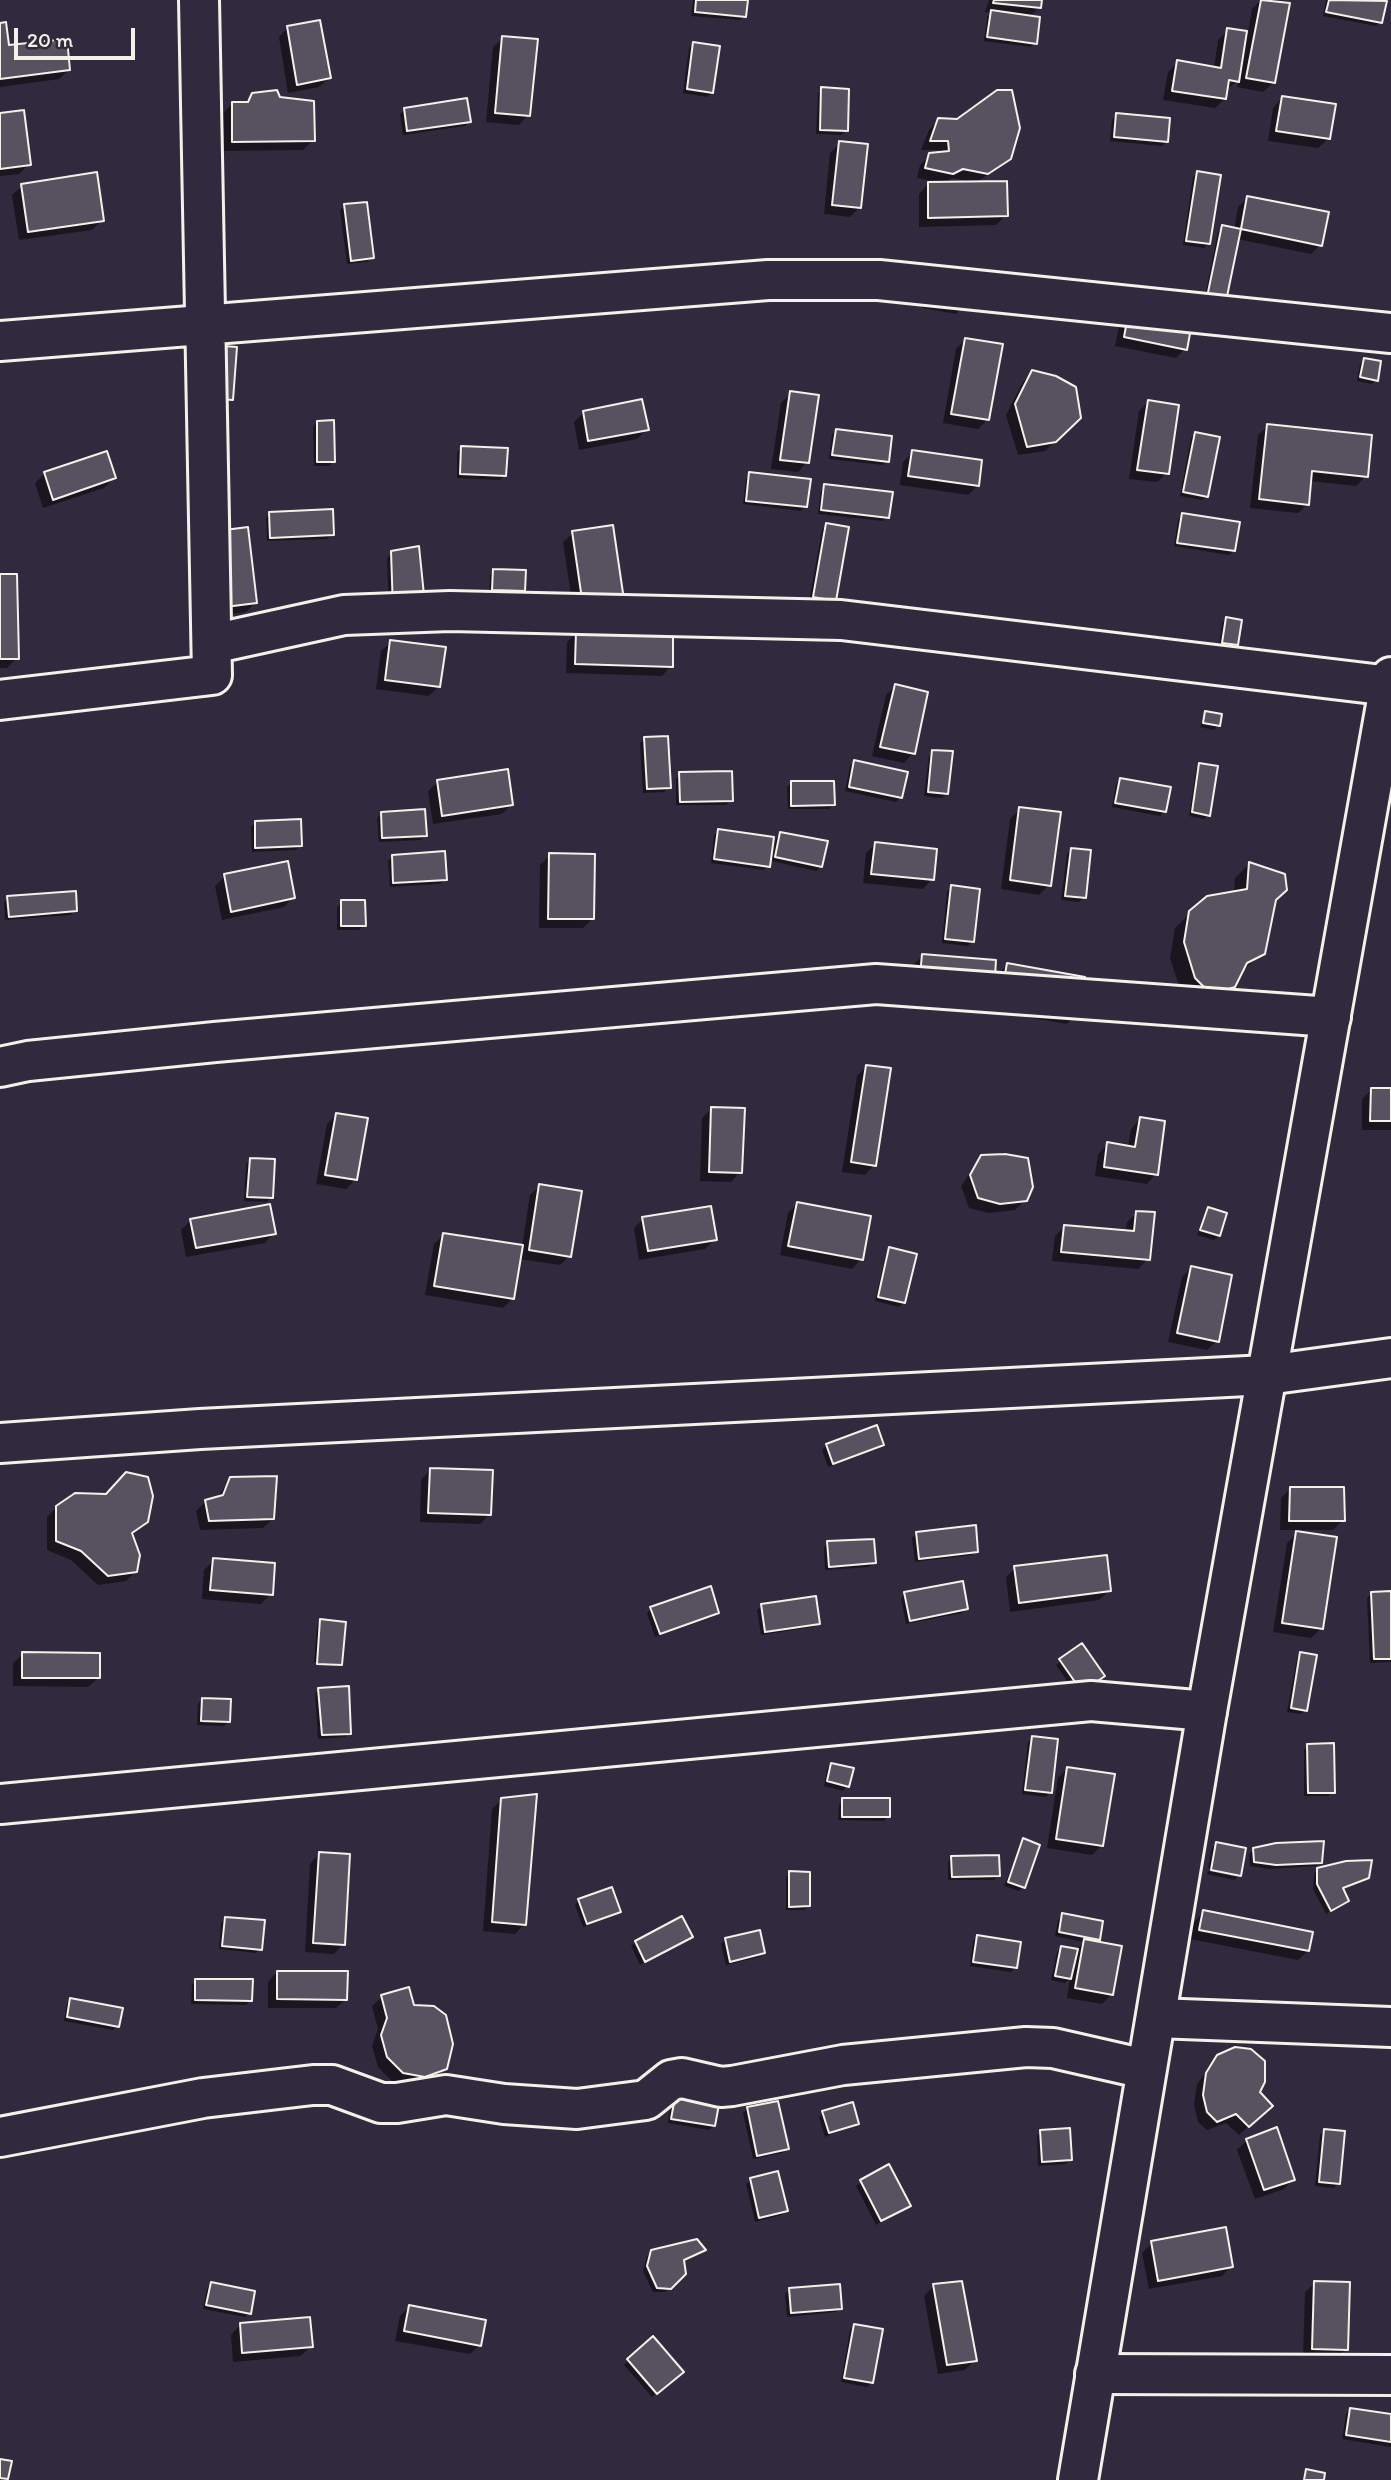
<!DOCTYPE html>
<style>
body{margin:0}
#map{position:relative;width:1391px;height:2480px;overflow:hidden;background:#2f2a3d;font-family:Itim,sans-serif}
canvas{display:block}
.scale{position:absolute;left:14px;top:28px;width:121px;height:32px;box-sizing:border-box;border:4px solid #f4f1e8;border-top:0;padding-left:9px;font-size:21px;line-height:24px;white-space:nowrap;color:#f4f1e8;-webkit-text-stroke:5px #2f2a3d;paint-order:stroke}
</style>
<div id="map">
<canvas width="1391" height="2480"></canvas>
<div class="scale">20 m</div>
</div>
<script>
const g = document.querySelector('canvas').getContext('2d');
g.lineJoin = 'round';
function fillPath(path, color) {
  g.fillStyle = color;
  g.fill(path, 'evenodd');
}
function toPath(rows) {
  const path = new Path2D();
  for (const r of rows) {
    path.moveTo(r[0], r[1]);
    for (let i = 2; i < r.length; i += 2) path.lineTo(r[i], r[i + 1]);
  }
  return path;
}
function strokePath(path, color, width, dash) {
  g.strokeStyle = color;
  g.lineWidth = width;
  g.lineCap = dash ? 'butt' : 'round';
  g.setLineDash(dash || []);
  g.stroke(path);
}
const shadow = toPath([
 [693,0,746,0,745,16,740,20,691,16],
 [989,0,1040,0,1039,7,1029,17,1035,43,1031,47,984,41,987,17,991,13,985,12],
 [1261,0,1288,5,1273,83,1263,92,1237,87,1239,80,1226,90,1225,99,1215,108,1163,100,1168,72,1178,62,1214,68,1218,40,1228,30,1248,33,1252,9],
 [1326,0,1384,3,1380,22,1376,26,1323,16],
 [0,25,7,47,69,70,59,79,0,87],
 [288,27,329,78,319,87,288,93,279,37],
 [503,38,528,115,519,125,486,122,493,47],
 [694,44,712,93,707,97,683,93,689,48],
 [822,89,846,131,842,135,816,134,818,93],
 [253,95,279,99,313,140,303,150,224,151,223,113,233,103,244,103],
 [1282,98,1328,139,1318,148,1268,141,1273,108],
 [404,110,469,121,465,126,403,135,400,114],
 [0,115,29,164,19,174,0,176],
 [1116,115,1166,142,1162,146,1110,141,1112,120],
 [938,120,1009,159,976,183,1006,215,996,225,919,227,919,194,928,184,938,182,917,178,920,165,930,155,939,154,939,150,921,150,929,130],
 [952,178,973,182,942,184],
 [840,143,859,208,850,217,824,214,830,153],
 [1197,173,1209,243,1204,248,1183,245,1193,177],
 [22,186,102,220,92,230,19,240,12,195],
 [1248,198,1320,245,1311,254,1237,239,1203,306,1218,232,1222,227,1234,230,1238,207],
 [345,206,372,257,367,262,347,264,340,210],
 [925,289,964,291,960,310,956,314,922,308],
 [1121,316,1185,349,1176,358,1115,346],
 [965,340,988,419,978,429,943,423,956,349],
 [1364,360,1376,380,1372,384,1357,381,1360,364],
 [1032,372,1079,417,1045,451,1018,455,1006,415,1023,382],
 [791,393,807,462,798,472,771,469,781,403],
 [1148,402,1167,473,1157,482,1129,479,1139,411],
 [584,412,647,429,637,439,579,450,574,422],
 [317,422,333,461,329,466,314,466,313,427],
 [1268,426,1366,476,1356,486,1310,481,1308,504,1298,513,1250,508,1258,435],
 [836,430,888,461,883,465,829,459,832,435],
 [1195,434,1207,496,1202,500,1180,496,1191,438],
 [462,448,505,475,500,480,457,478,457,452],
 [913,452,977,486,968,495,900,485,903,462],
 [45,473,114,478,104,488,43,508,35,483],
 [750,474,806,506,801,511,743,504,746,479],
 [825,486,888,517,883,521,818,514,821,491],
 [270,513,332,535,327,539,267,541,266,518],
 [1182,515,1234,551,1229,555,1174,546,1178,520],
 [826,525,834,600,829,605,809,601,822,530],
 [611,527,574,615,563,542,573,533],
 [210,533,255,603,246,612,208,617],
 [392,553,423,604,389,614,387,558],
 [494,571,523,591,519,595,489,594,490,575],
 [0,576,17,658,7,668,0,668],
 [1226,619,1237,644,1232,649,1219,647,1222,623],
 [577,633,671,666,662,676,566,673,567,642],
 [391,642,438,687,429,696,376,689,381,651],
 [895,686,913,753,904,763,872,756,886,695],
 [1206,713,1218,725,1214,730,1200,727],
 [645,739,669,787,664,792,643,793,640,743],
 [933,751,947,793,942,798,924,796,929,756],
 [855,762,901,797,896,802,845,791,850,766],
 [1200,765,1208,815,1204,819,1189,816,1196,769],
 [680,774,731,800,726,805,676,805,676,779],
 [1120,780,1165,811,1160,816,1112,807,1116,784],
 [438,782,512,804,502,814,433,824,428,791],
 [792,783,833,805,829,809,788,809,787,787],
 [1020,809,1049,885,1039,895,1001,889,1010,819],
 [382,813,426,835,421,840,379,842,377,818],
 [256,823,301,845,296,850,252,852,251,827],
 [719,831,768,866,764,870,711,863,714,835],
 [780,834,821,866,816,871,772,861,776,839],
 [876,843,932,879,923,889,863,883,866,853],
 [1071,849,1084,898,1079,902,1061,900,1067,854],
 [550,855,592,919,583,928,539,928,540,865],
 [392,857,445,880,440,884,390,887,388,861],
 [1249,864,1274,900,1263,953,1241,972,1234,986,1219,1001,1181,992,1170,958,1175,928,1190,913,1234,893,1235,878],
 [225,876,293,897,284,907,222,920,215,886],
 [952,887,972,941,968,946,942,943,947,891],
 [8,898,75,910,71,915,5,920,4,902],
 [342,902,364,925,359,930,337,930,337,907],
 [922,956,994,961,910,997,913,965],
 [1008,965,1076,1015,1067,1024,992,1011,998,974],
 [867,1066,874,1165,865,1175,842,1172,857,1076],
 [1372,1089,1391,1090,1391,1130,1362,1130,1362,1099],
 [712,1108,740,1172,731,1182,700,1181,702,1118],
 [337,1114,356,1179,346,1189,316,1184,327,1124],
 [1140,1119,1156,1174,1147,1184,1095,1176,1098,1154,1108,1144,1128,1147,1131,1129],
 [981,1157,1025,1200,1015,1210,989,1213,969,1208,961,1186],
 [250,1160,271,1197,267,1202,244,1201,246,1164],
 [540,1186,569,1256,560,1265,519,1259,513,1298,503,1308,425,1295,434,1244,443,1235,522,1247,530,1195],
 [797,1204,861,1259,852,1269,780,1255,788,1213],
 [1208,1209,1219,1236,1214,1240,1197,1235],
 [1137,1213,1148,1259,1138,1269,1052,1261,1055,1236,1065,1226,1126,1232,1127,1222],
 [643,1219,715,1239,705,1249,639,1260,634,1228],
 [191,1220,274,1233,265,1243,186,1257,181,1230],
 [890,1249,904,1302,899,1307,875,1301,886,1253],
 [1191,1268,1217,1341,1207,1350,1168,1342,1182,1277],
 [876,1427,882,1444,878,1449,828,1467,822,1450,826,1446],
 [430,1470,489,1515,480,1524,420,1522,421,1480],
 [230,1479,273,1519,263,1528,200,1530,196,1511,206,1501,217,1498],
 [1290,1489,1343,1520,1333,1530,1280,1530,1281,1498],
 [57,1507,147,1521,131,1535,136,1571,126,1581,98,1585,71,1560,47,1550,47,1517],
 [1297,1533,1321,1629,1311,1638,1273,1632,1287,1543],
 [916,1534,977,1551,972,1555,915,1562,912,1538],
 [828,1543,874,1563,869,1567,825,1570,824,1547],
 [214,1560,271,1594,261,1604,202,1599,204,1570],
 [1015,1568,1109,1591,1099,1600,1010,1612,1006,1577],
 [1391,1593,1391,1662,1370,1663,1367,1598,1371,1594],
 [905,1594,966,1608,962,1613,906,1624,901,1598],
 [762,1606,818,1623,813,1627,761,1635,757,1610],
 [651,1608,717,1613,713,1617,655,1637,647,1613],
 [321,1621,340,1664,339,1666,339,1663,314,1662,317,1626],
 [1082,1645,1077,1695,1056,1665],
 [23,1654,98,1678,88,1687,13,1686,13,1663],
 [1301,1654,1305,1710,1301,1714,1287,1712,1297,1658],
 [319,1690,349,1733,345,1737,318,1739,315,1694],
 [202,1699,229,1722,224,1726,197,1725,198,1704],
 [1033,1738,1050,1792,1046,1797,1022,1794,1028,1742],
 [1308,1745,1333,1792,1328,1796,1304,1796,1304,1750],
 [831,1765,847,1786,843,1791,824,1786,827,1769],
 [1068,1768,1101,1846,1092,1855,1047,1848,1058,1778],
 [501,1800,525,1924,515,1934,483,1931,492,1809],
 [843,1800,888,1816,884,1821,838,1820,839,1805],
 [1023,1840,1023,1887,1019,1891,1004,1886],
 [1217,1844,1244,1849,1238,1876,1208,1868,1212,1848],
 [1254,1849,1320,1862,1316,1866,1270,1869,1250,1866,1249,1854],
 [319,1854,343,1944,334,1954,305,1952,310,1864],
 [952,1857,998,1876,994,1880,948,1880,948,1862],
 [1318,1869,1368,1878,1342,1890,1346,1901,1326,1914,1313,1889,1314,1874],
 [1208,1871,1237,1877,1235,1880,1207,1874],
 [790,1873,809,1906,804,1910,786,1910,786,1878],
 [579,1900,619,1911,583,1927,575,1905],
 [1203,1912,1308,1951,1298,1960,1190,1939,1194,1922],
 [1063,1915,1098,1939,1094,1943,1112,1994,1102,2004,1067,1998,1070,1978,1065,1983,1051,1980,1057,1952,1062,1948,1075,1951,1084,1942,1055,1936,1058,1920],
 [225,1919,260,1949,256,1953,219,1949,221,1923],
 [690,1937,640,1965,631,1946,636,1942],
 [978,1937,1016,1967,1011,1972,970,1966,973,1941],
 [726,1940,763,1953,759,1957,726,1965,721,1944],
 [277,1972,346,1999,336,2008,268,2008,268,1982],
 [196,1981,251,2000,246,2005,191,2004,192,1985],
 [382,1997,413,2007,445,2068,435,2078,414,2085,393,2082,378,2067,372,2046,378,2029,372,2006],
 [71,2000,118,2026,113,2030,64,2021,67,2004],
 [1218,2056,1258,2093,1261,2115,1239,2135,1226,2123,1207,2130,1198,2122,1194,2105,1197,2084],
 [672,2098,714,2125,709,2130,668,2123],
 [747,2109,787,2149,782,2153,753,2159,743,2113],
 [823,2113,857,2123,825,2137,819,2117],
 [1325,2131,1338,2183,1334,2188,1315,2186,1320,2135],
 [1041,2132,1070,2159,1066,2164,1038,2166,1037,2136],
 [1247,2140,1293,2179,1284,2189,1255,2199,1237,2150],
 [889,2167,909,2205,876,2225,856,2186],
 [751,2180,786,2211,781,2215,755,2222,746,2184],
 [1152,2243,1231,2266,1222,2276,1149,2289,1142,2253],
 [704,2250,682,2262,684,2274,665,2292,653,2292,643,2271,647,2256,652,2251],
 [1315,2283,1346,2349,1336,2359,1303,2358,1305,2292],
 [212,2284,249,2313,245,2317,203,2309,207,2288],
 [934,2286,975,2360,965,2370,938,2374,924,2296],
 [790,2290,840,2308,836,2312,787,2317,785,2294],
 [409,2307,480,2345,470,2354,395,2341,400,2316],
 [240,2325,311,2346,301,2356,233,2362,231,2335],
 [854,2326,871,2383,867,2387,841,2382,850,2330],
 [653,2338,677,2376,652,2397,624,2365],
 [1350,2409,1391,2416,1391,2447,1342,2439,1346,2414]
]);
const building = toPath([
 [696,0,748,0,746,17,695,12,696,0],
 [994,0,1042,0,1041,8,993,3,994,0],
 [1261,0,1290,3,1275,83,1246,78,1261,0],
 [1329,0,1387,1,1382,23,1326,12,1329,0],
 [991,10,1040,17,1037,44,987,37,991,10],
 [320,20,331,78,297,85,287,26,320,20],
 [6,22,9,45,67,39,70,70,0,79,0,23,6,22],
 [1227,28,1247,31,1239,82,1229,80,1226,99,1172,91,1177,60,1221,68,1227,28],
 [502,36,538,39,530,116,495,113,502,36],
 [693,42,720,46,713,93,687,89,693,42],
 [821,87,849,89,848,131,820,130,821,87],
 [277,90,280,97,314,101,315,141,232,142,232,102,248,102,252,93,277,90],
 [997,90,1012,90,1020,128,1011,159,988,174,963,169,953,174,925,168,929,153,949,151,948,141,930,141,938,118,957,119,997,90],
 [1282,96,1336,104,1330,139,1276,131,1282,96],
 [467,98,471,122,407,131,404,108,467,98],
 [24,110,31,165,0,169,0,113,24,110],
 [1116,113,1170,118,1168,142,1114,137,1116,113],
 [839,141,868,144,861,208,832,205,839,141],
 [1197,171,1221,175,1210,244,1186,241,1197,171],
 [97,172,104,221,28,232,21,184,97,172],
 [1007,181,1008,216,928,218,928,182,1007,181],
 [1247,196,1329,212,1322,246,1241,229,1247,196],
 [367,202,374,258,351,261,344,204,367,202],
 [1222,225,1241,229,1225,306,1206,302,1222,225],
 [1130,305,1193,317,1187,350,1124,337,1130,305],
 [965,338,1003,344,989,420,951,414,965,338],
 [209,345,237,347,233,400,205,398,209,345],
 [1364,358,1381,361,1378,381,1360,377,1364,358],
 [1032,370,1056,376,1076,387,1081,418,1056,442,1027,447,1015,404,1032,370],
 [790,391,819,395,809,463,780,460,790,391],
 [642,399,649,430,588,441,583,411,642,399],
 [1148,400,1179,405,1169,474,1137,470,1148,400],
 [334,420,335,462,317,462,317,421,334,420],
 [1267,424,1372,435,1368,477,1312,471,1309,505,1259,499,1267,424],
 [836,429,892,436,889,462,832,455,836,429],
 [1195,432,1220,437,1208,497,1183,492,1195,432],
 [461,446,508,448,506,476,460,474,461,446],
 [912,450,982,460,979,486,908,476,912,450],
 [107,451,116,478,53,500,44,472,107,451],
 [749,472,811,479,807,507,746,501,749,472],
 [824,484,893,492,889,518,821,510,824,484],
 [333,509,334,535,270,538,269,512,333,509],
 [1182,513,1240,522,1235,551,1177,543,1182,513],
 [826,523,849,527,836,601,813,597,826,523],
 [613,525,624,600,583,606,572,531,613,525],
 [248,527,257,603,217,608,209,532,248,527],
 [419,546,425,605,393,610,391,551,419,546],
 [493,569,526,570,525,591,492,590,493,569],
 [0,574,17,574,19,659,0,659,0,574],
 [1226,617,1242,620,1238,645,1222,643,1226,617],
 [576,631,673,634,673,667,575,664,576,631],
 [390,640,446,647,440,687,385,680,390,640],
 [895,684,928,692,915,754,880,747,895,684],
 [1205,711,1222,714,1220,726,1203,723,1205,711],
 [668,736,671,788,647,789,644,737,668,736],
 [932,750,953,751,948,794,928,792,932,750],
 [854,760,908,772,902,798,849,787,854,760],
 [1199,763,1218,766,1210,816,1192,812,1199,763],
 [508,769,513,805,442,816,437,780,508,769],
 [732,771,733,801,680,802,679,772,732,771],
 [1120,778,1171,787,1166,812,1115,803,1120,778],
 [791,781,834,781,835,805,791,806,791,781],
 [1019,807,1061,812,1051,886,1010,880,1019,807],
 [425,809,427,836,382,838,381,812,425,809],
 [301,819,302,846,255,848,255,821,301,819],
 [718,829,774,837,770,867,714,859,718,829],
 [780,832,828,841,822,867,775,857,780,832],
 [875,842,937,849,934,880,871,874,875,842],
 [1071,848,1091,850,1086,898,1065,896,1071,848],
 [445,851,447,880,393,883,392,855,445,851],
 [549,853,595,854,594,919,548,919,549,853],
 [288,861,295,898,231,912,224,874,288,861],
 [1249,862,1285,874,1287,890,1276,900,1265,954,1247,963,1235,987,1211,994,1195,978,1184,942,1189,911,1207,896,1247,889,1249,862],
 [951,885,980,889,974,942,945,939,951,885],
 [76,891,77,911,9,917,7,896,76,891],
 [341,900,365,900,366,926,341,926,341,900],
 [922,954,996,960,994,994,919,987,922,954],
 [1007,963,1085,977,1078,1015,1000,1002,1007,963],
 [866,1065,891,1068,876,1166,851,1162,866,1065],
 [1371,1088,1391,1088,1391,1121,1370,1121,1371,1088],
 [711,1107,745,1108,742,1173,709,1172,711,1107],
 [336,1113,368,1118,357,1180,325,1175,336,1113],
 [1140,1117,1165,1121,1158,1175,1104,1167,1107,1142,1135,1147,1140,1117],
 [1005,1154,1028,1158,1033,1187,1027,1201,1000,1204,978,1198,970,1175,981,1155,1005,1154],
 [250,1158,275,1159,273,1198,247,1197,250,1158],
 [539,1184,582,1191,571,1257,529,1250,539,1184],
 [797,1202,871,1216,863,1260,788,1246,797,1202],
 [270,1204,276,1234,196,1248,190,1219,270,1204],
 [711,1206,717,1240,648,1251,642,1217,711,1206],
 [1208,1207,1227,1213,1220,1236,1200,1230,1208,1207],
 [1136,1211,1155,1212,1150,1260,1061,1252,1064,1225,1134,1231,1136,1211],
 [443,1233,523,1245,514,1299,434,1286,443,1233],
 [889,1247,917,1254,905,1303,878,1297,889,1247],
 [1191,1266,1232,1275,1219,1342,1177,1333,1191,1266],
 [877,1425,884,1445,833,1464,826,1444,877,1425],
 [430,1468,493,1470,491,1515,428,1513,430,1468],
 [126,1472,148,1477,153,1496,148,1522,132,1533,140,1555,137,1572,108,1576,81,1551,56,1541,56,1506,75,1493,106,1494,126,1472],
 [277,1476,274,1519,209,1521,205,1500,223,1495,230,1477,277,1476],
 [1290,1487,1344,1487,1345,1521,1289,1521,1290,1487],
 [976,1525,978,1552,919,1559,916,1532,976,1525],
 [1296,1531,1337,1537,1323,1629,1282,1623,1296,1531],
 [874,1539,876,1563,829,1567,827,1541,874,1539],
 [1107,1555,1111,1591,1019,1603,1014,1566,1107,1555],
 [213,1558,275,1563,273,1595,210,1590,213,1558],
 [963,1581,968,1609,910,1621,904,1592,963,1581],
 [711,1586,719,1613,660,1634,650,1607,711,1586],
 [1391,1591,1391,1659,1374,1659,1371,1592,1391,1591],
 [816,1596,820,1624,765,1632,761,1604,816,1596],
 [320,1619,346,1622,342,1665,317,1664,320,1619],
 [1082,1643,1105,1676,1082,1692,1059,1659,1082,1643],
 [22,1652,100,1653,100,1678,22,1678,22,1652],
 [1300,1652,1317,1655,1307,1711,1291,1708,1300,1652],
 [349,1686,351,1734,322,1735,318,1688,349,1686],
 [202,1698,231,1699,230,1722,201,1721,202,1698],
 [1032,1736,1058,1739,1052,1793,1025,1790,1032,1736],
 [1334,1743,1335,1793,1308,1793,1307,1744,1334,1743],
 [831,1763,854,1768,849,1787,827,1781,831,1763],
 [1067,1767,1115,1774,1103,1846,1056,1839,1067,1767],
 [537,1794,526,1925,492,1922,501,1798,537,1794],
 [842,1798,890,1798,890,1817,842,1817,842,1798],
 [1023,1838,1040,1845,1025,1888,1008,1882,1023,1838],
 [1324,1841,1322,1863,1276,1865,1254,1862,1253,1848,1276,1843,1324,1841],
 [1216,1842,1246,1848,1241,1876,1211,1870,1216,1842],
 [319,1852,350,1854,345,1945,313,1943,319,1852],
 [999,1855,1000,1876,952,1877,951,1856,999,1855],
 [1372,1860,1369,1878,1343,1888,1349,1901,1331,1911,1317,1884,1317,1868,1346,1861,1372,1860],
 [789,1871,810,1872,810,1906,789,1907,789,1871],
 [612,1887,621,1912,587,1924,578,1899,612,1887],
 [1203,1910,1313,1932,1309,1951,1199,1930,1203,1910],
 [1062,1913,1103,1921,1100,1940,1059,1932,1062,1913],
 [682,1916,693,1937,645,1962,635,1941,682,1916],
 [225,1917,265,1920,262,1950,222,1946,225,1917],
 [760,1930,765,1953,730,1962,725,1938,760,1930],
 [977,1935,1021,1942,1017,1968,973,1962,977,1935],
 [1084,1939,1122,1946,1113,1995,1075,1988,1084,1939],
 [1061,1946,1078,1949,1071,1979,1055,1976,1061,1946],
 [277,1971,348,1971,347,2000,277,1999,277,1971],
 [195,1979,253,1979,252,2001,195,2000,195,1979],
 [409,1987,414,2005,434,2006,446,2015,453,2044,447,2069,425,2077,403,2073,387,2057,381,2035,387,2018,381,1995,409,1987],
 [70,1998,123,2008,119,2027,67,2017,70,1998],
 [1235,2047,1251,2049,1265,2061,1265,2082,1260,2092,1273,2106,1249,2127,1236,2114,1217,2122,1207,2112,1203,2095,1206,2073,1217,2055,1235,2047],
 [676,2092,720,2099,715,2126,671,2119,676,2092],
 [778,2101,789,2149,757,2156,747,2107,778,2101],
 [853,2102,859,2124,829,2133,822,2111,853,2102],
 [1277,2127,1295,2180,1264,2190,1246,2139,1277,2127],
 [1070,2128,1072,2160,1042,2162,1040,2130,1070,2128],
 [1324,2129,1345,2131,1340,2184,1319,2182,1324,2129],
 [889,2164,911,2206,881,2221,860,2180,889,2164],
 [778,2171,788,2211,759,2218,750,2178,778,2171],
 [1226,2227,1233,2267,1158,2281,1151,2241,1226,2227],
 [697,2239,706,2250,684,2260,686,2274,671,2289,657,2288,647,2266,651,2250,697,2239],
 [962,2281,977,2361,947,2365,933,2284,962,2281],
 [1314,2281,1350,2282,1348,2350,1312,2349,1314,2281],
 [211,2282,255,2291,251,2314,206,2305,211,2282],
 [840,2284,842,2309,791,2313,789,2288,840,2284],
 [409,2305,486,2320,481,2346,404,2331,409,2305],
 [310,2317,313,2347,242,2353,240,2323,310,2317],
 [854,2324,883,2329,873,2383,844,2378,854,2324],
 [653,2336,684,2372,657,2394,627,2359,653,2336],
 [1350,2408,1391,2414,1391,2442,1346,2435,1350,2408],
 [0,2459,12,2461,8,2479,0,2478,0,2459],
 [1306,2469,1325,2473,1324,2480,1304,2480,1306,2469]
]);
const minor = toPath([
 [0,341,768,280,879,280,1391,333],
 [212,644,344,615,450,611,841,620,1390,686],
 [0,700,212,675,199,0],
 [0,1067,28,1061,215,1042,876,984,1331,1017],
 [0,1443,200,1429,1267,1375,1391,1358],
 [0,1804,1091,1701,1207,1711],
 [1156,2018,1391,2027],
 [0,2137,203,2098,313,2085,332,2085,381,2103,397,2103,446,2095,504,2104,577,2109,646,2100,671,2080,682,2078,721,2087,732,2086,843,2065,1026,2047,1053,2048,1145,2069],
 [1095,2374,1391,2375]
]);
const tertiary = toPath([
 [1078,2480,1207,1711,1391,677]
]);
fillPath(shadow, '#0007');
fillPath(building, '#56525f');
strokePath(building, '#f4f1e8', 2);
strokePath(minor, '#f4f1e8', 44);
strokePath(tertiary, '#f4f1e8', 44);
strokePath(minor, '#2f2a3d', 38);
strokePath(tertiary, '#2f2a3d', 38);
</script>
